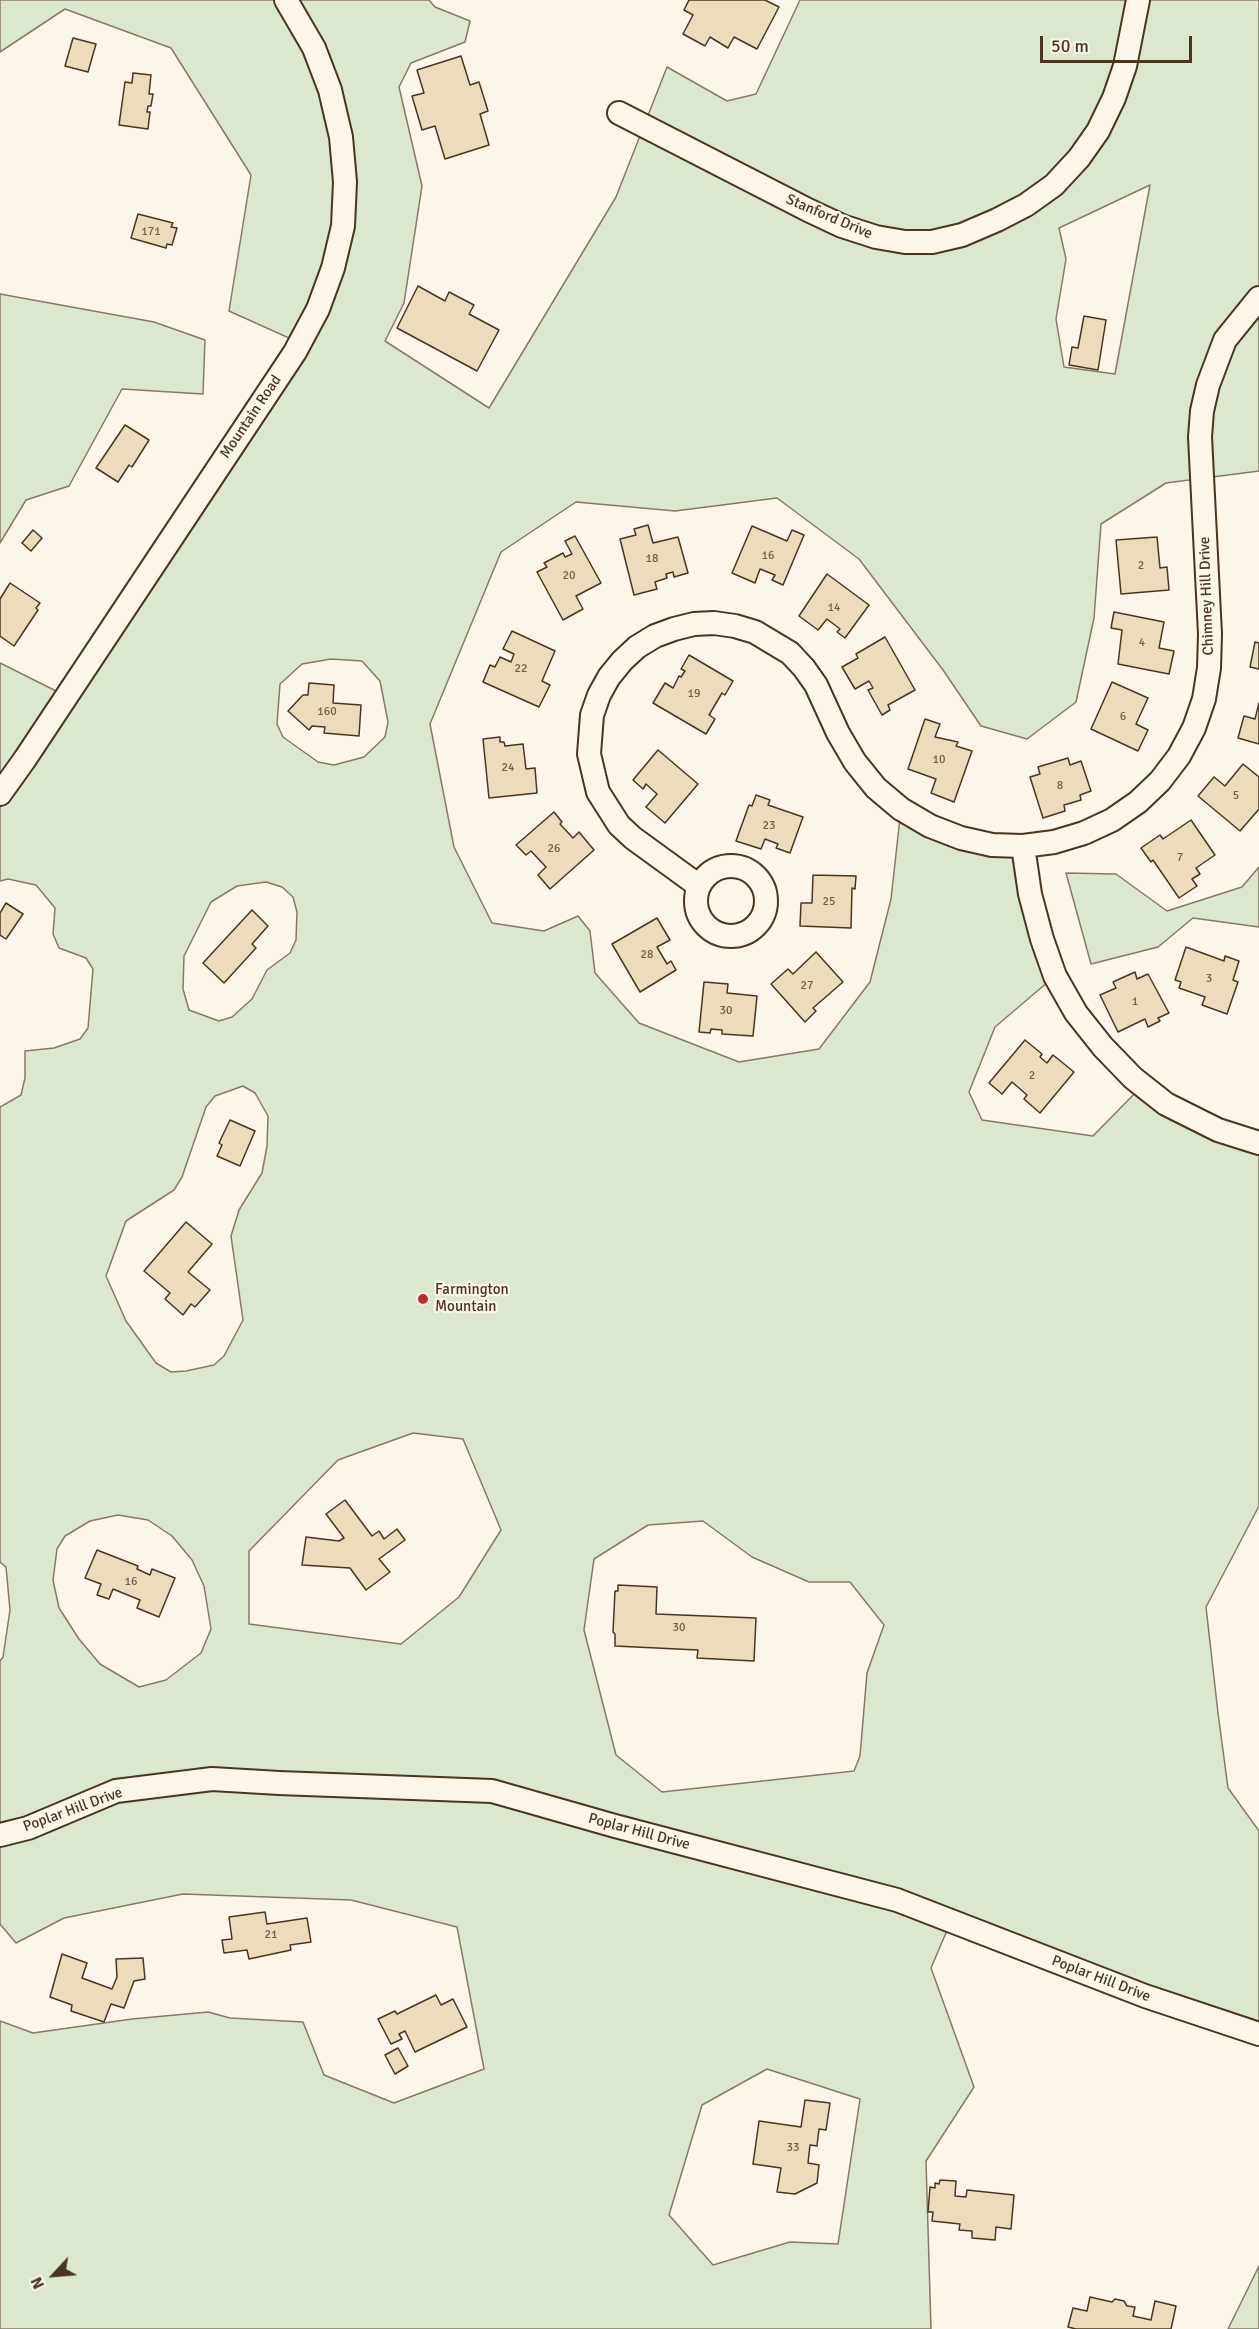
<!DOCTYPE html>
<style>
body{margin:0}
#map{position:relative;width:1259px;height:2329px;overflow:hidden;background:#fbf6e9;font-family:Signika,sans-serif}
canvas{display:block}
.north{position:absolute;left:24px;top:2245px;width:60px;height:60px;-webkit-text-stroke:4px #fbf6e9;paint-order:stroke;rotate:244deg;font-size:16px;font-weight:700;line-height:24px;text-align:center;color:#4a3520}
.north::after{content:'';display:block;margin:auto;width:21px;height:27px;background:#4a3520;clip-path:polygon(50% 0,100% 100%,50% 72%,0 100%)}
.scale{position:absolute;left:1040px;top:36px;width:152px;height:27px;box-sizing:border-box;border:3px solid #4a3520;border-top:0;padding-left:8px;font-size:18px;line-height:21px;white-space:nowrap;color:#4a3520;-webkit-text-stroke:4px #fbf6e9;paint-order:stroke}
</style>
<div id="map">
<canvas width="1259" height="2329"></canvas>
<div class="north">N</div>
<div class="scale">50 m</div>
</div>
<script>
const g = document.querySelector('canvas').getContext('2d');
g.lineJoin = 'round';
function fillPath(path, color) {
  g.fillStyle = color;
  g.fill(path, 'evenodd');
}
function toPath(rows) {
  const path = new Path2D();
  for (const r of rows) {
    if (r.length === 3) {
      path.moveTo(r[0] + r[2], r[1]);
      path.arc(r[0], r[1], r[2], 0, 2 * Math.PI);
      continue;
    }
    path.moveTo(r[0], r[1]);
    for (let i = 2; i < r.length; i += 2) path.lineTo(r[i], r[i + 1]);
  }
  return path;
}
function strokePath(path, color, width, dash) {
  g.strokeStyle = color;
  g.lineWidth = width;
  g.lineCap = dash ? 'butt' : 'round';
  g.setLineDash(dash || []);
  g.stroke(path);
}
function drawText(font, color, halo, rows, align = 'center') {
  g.font = font + ' Signika,sans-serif';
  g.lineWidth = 4.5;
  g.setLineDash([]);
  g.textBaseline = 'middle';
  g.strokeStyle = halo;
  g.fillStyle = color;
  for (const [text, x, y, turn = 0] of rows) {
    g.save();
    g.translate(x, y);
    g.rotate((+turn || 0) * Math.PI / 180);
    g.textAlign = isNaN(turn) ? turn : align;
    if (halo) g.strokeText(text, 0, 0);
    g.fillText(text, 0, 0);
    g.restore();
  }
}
const green = toPath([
 [0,0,429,0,435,7,470,21,465,42,411,63,399,87,422,186,404,303,385,341,489,408,616,197,667,67,727,101,756,94,800,0,1259,0,1259,471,1166,483,1101,524,1094,618,1076,702,1027,739,981,726,943,670,859,559,777,498,675,511,576,502,501,552,430,724,454,847,492,923,544,931,578,916,590,931,595,973,639,1023,739,1062,819,1049,870,982,891,899,901,809,1023,846,1055,976,995,1027,969,1092,982,1120,1093,1136,1142,1086,1259,1143,1259,1506,1206,1607,1218,1713,1228,1788,1259,1831,1259,2034,951,1921,931,1968,974,2087,926,2161,931,2329,0,2329,0,2021,33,2033,132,2019,208,2012,230,2018,303,2022,324,2075,394,2103,484,2069,457,1927,351,1900,183,1894,64,1918,16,1943,0,1924,0,1661,3,1657,10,1610,6,1567,0,1562,0,1107,21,1095,25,1078,25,1051,54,1048,80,1039,88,1028,93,969,86,958,59,948,53,934,55,908,36,885,8,879,0,881,0,663,66,696,300,343,229,311,251,175,171,48,65,9,0,52,0,0],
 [1150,185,1115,374,1064,367,1056,319,1066,259,1059,228,1150,185],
 [331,659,362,661,380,681,388,722,385,737,364,757,334,765,318,762,283,737,277,724,280,684,302,664,331,659],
 [266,882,282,887,293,897,297,912,296,940,290,953,267,970,252,999,232,1017,219,1021,189,1010,183,989,184,956,211,902,237,886,266,882],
 [243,1086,255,1093,268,1116,267,1146,262,1173,239,1210,231,1236,243,1320,224,1356,214,1365,186,1371,171,1372,156,1363,126,1321,106,1276,126,1221,174,1190,182,1177,206,1107,215,1096,243,1086],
 [413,1433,463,1439,501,1530,459,1597,401,1644,249,1624,249,1551,338,1460,413,1433],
 [118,1515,148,1520,172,1536,192,1560,204,1586,211,1629,201,1653,166,1680,139,1687,100,1664,79,1639,59,1608,53,1580,57,1549,65,1536,90,1521,118,1515],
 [703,1521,752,1557,809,1582,850,1582,884,1625,867,1673,860,1756,854,1771,662,1792,616,1755,584,1630,594,1559,648,1525,703,1521],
 [767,2069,860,2099,838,2244,790,2242,713,2265,669,2215,702,2105,767,2069],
 [0,294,154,322,205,340,203,394,122,389,69,486,26,500,0,543,0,294],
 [1259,867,1259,927,1193,918,1158,947,1091,964,1066,873,1116,874,1167,911,1242,887,1259,867],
 [1259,2266,1259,2329,1228,2329,1259,2266]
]);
const building = toPath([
 [689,0,765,0,779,7,757,49,734,37,728,48,710,37,705,46,683,34,693,15,684,10,689,0],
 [73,38,96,44,88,72,65,66,73,38],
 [461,56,470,85,479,82,488,111,480,114,489,145,445,159,435,126,422,130,412,96,424,93,417,70,461,56],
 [133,73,151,75,149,94,153,94,151,106,148,106,147,112,150,112,148,129,119,125,125,82,132,83,133,73],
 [138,214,173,223,171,227,177,228,172,245,167,244,166,248,131,238,138,214],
 [418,286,445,301,449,292,474,305,469,314,499,330,477,371,397,328,418,286],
 [1084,316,1106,320,1098,370,1069,365,1072,347,1078,348,1084,316],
 [125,425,149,440,132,467,129,465,118,482,96,468,125,425],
 [648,525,653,543,678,537,688,573,674,577,673,572,666,574,667,578,655,582,657,589,634,595,620,539,636,535,634,529,648,525],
 [752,526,787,541,792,530,804,535,783,585,772,580,775,575,760,569,755,583,732,573,752,526],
 [33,530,42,538,31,551,22,543,33,530],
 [575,536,601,583,576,596,583,609,563,620,537,572,547,567,544,563,563,553,565,557,572,554,565,541,575,536],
 [1157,537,1160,568,1167,567,1169,590,1121,594,1116,540,1157,537],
 [827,574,869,605,845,638,837,632,840,629,827,619,818,630,799,616,827,574],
 [10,583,40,603,36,608,38,610,14,646,0,636,0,599,10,583],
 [1114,612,1164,622,1159,648,1174,651,1169,674,1118,664,1122,630,1111,628,1114,612],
 [512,631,555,651,542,681,550,685,539,707,483,682,490,665,495,667,500,657,511,662,514,654,503,649,512,631],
 [885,637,915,690,888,705,890,710,882,715,868,690,873,688,869,681,855,689,842,667,858,658,856,654,885,637],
 [1255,642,1259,643,1259,669,1250,667,1255,642],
 [689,655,733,681,725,695,722,693,709,715,715,719,706,734,653,703,665,683,673,688,679,676,681,677,685,671,681,669,689,655],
 [1112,682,1148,698,1136,724,1148,730,1138,751,1091,729,1112,682],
 [309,683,334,685,333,703,361,705,359,736,324,733,325,727,312,726,309,730,288,711,303,695,308,695,309,683],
 [1259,703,1259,744,1238,738,1244,716,1255,719,1259,703],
 [925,719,940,724,935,737,958,742,956,746,972,751,954,802,931,793,936,779,908,769,925,719],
 [500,737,500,742,504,742,505,746,523,744,526,769,535,768,537,793,489,798,483,739,500,737],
 [658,750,698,784,665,823,646,807,657,794,646,784,643,789,633,780,658,750],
 [1068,758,1070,765,1081,761,1091,791,1080,795,1081,800,1064,805,1065,811,1043,818,1030,777,1040,774,1038,767,1068,758],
 [1243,764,1259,777,1259,809,1240,831,1198,796,1214,777,1225,786,1243,764],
 [756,795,770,800,768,805,803,817,790,853,776,848,778,844,765,839,761,849,736,841,749,805,752,806,756,795],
 [554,812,562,822,560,824,573,838,579,832,594,850,550,889,538,875,546,867,531,851,526,855,516,845,554,812],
 [1191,820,1215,855,1196,868,1200,874,1192,879,1197,886,1179,898,1153,860,1151,862,1141,848,1160,835,1163,839,1191,820],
 [813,875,856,876,855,889,852,888,851,928,800,926,801,903,812,903,813,875],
 [6,903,23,914,6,939,0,935,0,913,6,903],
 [252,910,268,926,252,944,256,948,224,983,203,963,252,910],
 [657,918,670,940,657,947,667,964,671,961,676,970,640,992,612,944,657,918],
 [1186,947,1224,961,1225,956,1239,961,1233,980,1238,982,1227,1014,1202,1005,1205,997,1179,988,1181,982,1175,980,1186,947],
 [816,952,843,982,813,1008,816,1011,805,1022,771,984,788,969,793,974,816,952],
 [1135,972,1137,979,1148,974,1169,1013,1158,1018,1160,1021,1148,1027,1145,1019,1118,1032,1100,995,1116,988,1113,982,1135,972],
 [704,982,728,984,727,993,757,996,753,1036,722,1034,722,1030,711,1029,710,1033,699,1032,704,982],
 [1025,1040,1042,1054,1040,1057,1047,1063,1053,1055,1074,1072,1040,1113,1024,1099,1027,1095,1012,1082,1002,1094,989,1083,1025,1040],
 [230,1120,255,1131,240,1166,217,1156,222,1145,219,1143,230,1120],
 [186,1222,212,1244,188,1272,210,1290,195,1307,191,1304,183,1315,165,1299,170,1293,144,1271,186,1222],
 [345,1500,372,1536,379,1531,384,1539,397,1529,405,1540,379,1559,390,1572,366,1590,350,1568,302,1565,306,1537,339,1541,344,1538,326,1514,345,1500],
 [97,1550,138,1566,137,1569,150,1575,152,1569,175,1578,159,1617,137,1608,140,1600,113,1589,109,1599,97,1595,101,1584,85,1578,97,1550],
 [618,1585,657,1587,656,1614,756,1618,754,1661,697,1658,698,1650,615,1646,615,1634,613,1632,615,1591,618,1591,618,1585],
 [265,1912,267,1924,307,1918,311,1942,290,1945,291,1950,249,1959,247,1950,224,1953,222,1940,232,1939,229,1917,265,1912],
 [62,1954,87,1963,82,1978,112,1989,117,1977,116,1959,143,1958,145,1979,134,1981,124,2008,111,2004,104,2022,71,2011,72,2005,50,1997,62,1954],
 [436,1995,441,2005,453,1999,467,2027,415,2052,405,2031,399,2034,402,2039,391,2044,378,2019,395,2011,397,2014,436,1995],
 [398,2048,408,2066,395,2074,385,2055,398,2048],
 [805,2100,830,2103,826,2130,819,2129,817,2146,810,2145,808,2163,819,2165,817,2183,795,2194,777,2192,781,2168,753,2164,759,2121,801,2127,805,2100],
 [940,2180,956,2181,955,2196,966,2197,967,2190,1014,2195,1011,2229,996,2227,995,2240,972,2238,972,2231,959,2230,960,2224,932,2221,933,2212,928,2212,930,2187,935,2188,935,2183,939,2184,940,2180],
 [1090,2297,1112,2302,1115,2299,1124,2301,1127,2306,1135,2307,1133,2316,1151,2320,1155,2301,1176,2306,1171,2329,1076,2329,1068,2327,1073,2308,1087,2311,1090,2297]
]);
const minor = toPath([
 [619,113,808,210,842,226,876,237,905,242,932,242,962,235,997,220,1026,205,1054,185,1079,158,1098,131,1114,98,1125,66,1138,0],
 [0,794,25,759,295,352,318,309,333,268,343,226,345,182,341,137,330,90,314,48,286,0],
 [1023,846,1030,894,1042,939,1055,976,1076,1013,1103,1047,1133,1078,1166,1104,1218,1130,1259,1143],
 [731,901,35],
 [699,886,633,838,619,825,598,792,589,754,592,715,599,695,609,677,622,661,637,647,655,636,674,629,694,624,714,623,735,626,755,632,790,653,804,668,816,685,838,733,855,762,876,788,901,809,930,826,961,838,992,845,1023,846,1054,842,1084,833,1112,820,1138,802,1160,781,1179,756,1194,728,1204,699,1209,668,1210,634,1200,437,1202,411,1208,385,1225,340,1259,298],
 [0,1835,28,1828,116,1791,212,1779,279,1783,492,1791,615,1826,897,1900,1145,1996,1259,2034]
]);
const markers = [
 [423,1299,6,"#c62828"]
];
const numberNames = [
 ["171",151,232],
 ["16",768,556],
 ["18",652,559],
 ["2",1141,566],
 ["20",569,576],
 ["14",834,608],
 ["4",1142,643],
 ["22",521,669],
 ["19",694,694],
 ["160",327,712],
 ["6",1123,717],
 ["10",939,760],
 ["24",508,768],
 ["8",1060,786],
 ["5",1236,796],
 ["23",769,826],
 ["26",554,849],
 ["7",1180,858],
 ["25",829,902],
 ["28",647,955],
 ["3",1209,979],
 ["27",807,986],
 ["1",1135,1002],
 ["30",726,1011],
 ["2",1032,1076],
 ["16",131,1582],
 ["30",679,1628],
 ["21",271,1935],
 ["33",793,2148]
];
const streetNames = [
 ["Stanford Drive",829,217,23],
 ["Mountain Road",251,417,-56],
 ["Chimney Hill Drive",1207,596,-92],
 ["Poplar Hill Drive",73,1810,-20],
 ["Poplar Hill Drive",639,1832,15],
 ["Poplar Hill Drive",1101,1979,21]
];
const poiNames = [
 ["Farmington",435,1290],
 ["Mountain",435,1307]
];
fillPath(green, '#dce7d0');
strokePath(green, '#887966', 1.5);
fillPath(building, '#ecdcbc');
strokePath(building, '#4a3520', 1.5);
strokePath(minor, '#4a3520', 26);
strokePath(minor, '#fbf6e9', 22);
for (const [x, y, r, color] of markers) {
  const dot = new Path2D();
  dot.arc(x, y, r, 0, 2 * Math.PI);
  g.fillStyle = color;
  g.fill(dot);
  strokePath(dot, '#fbf6e9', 2);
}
drawText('12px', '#725f47', null, numberNames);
drawText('15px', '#4a3520', '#fbf6e9', streetNames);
drawText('15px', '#4a3520', '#fbf6e9', poiNames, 'left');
</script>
